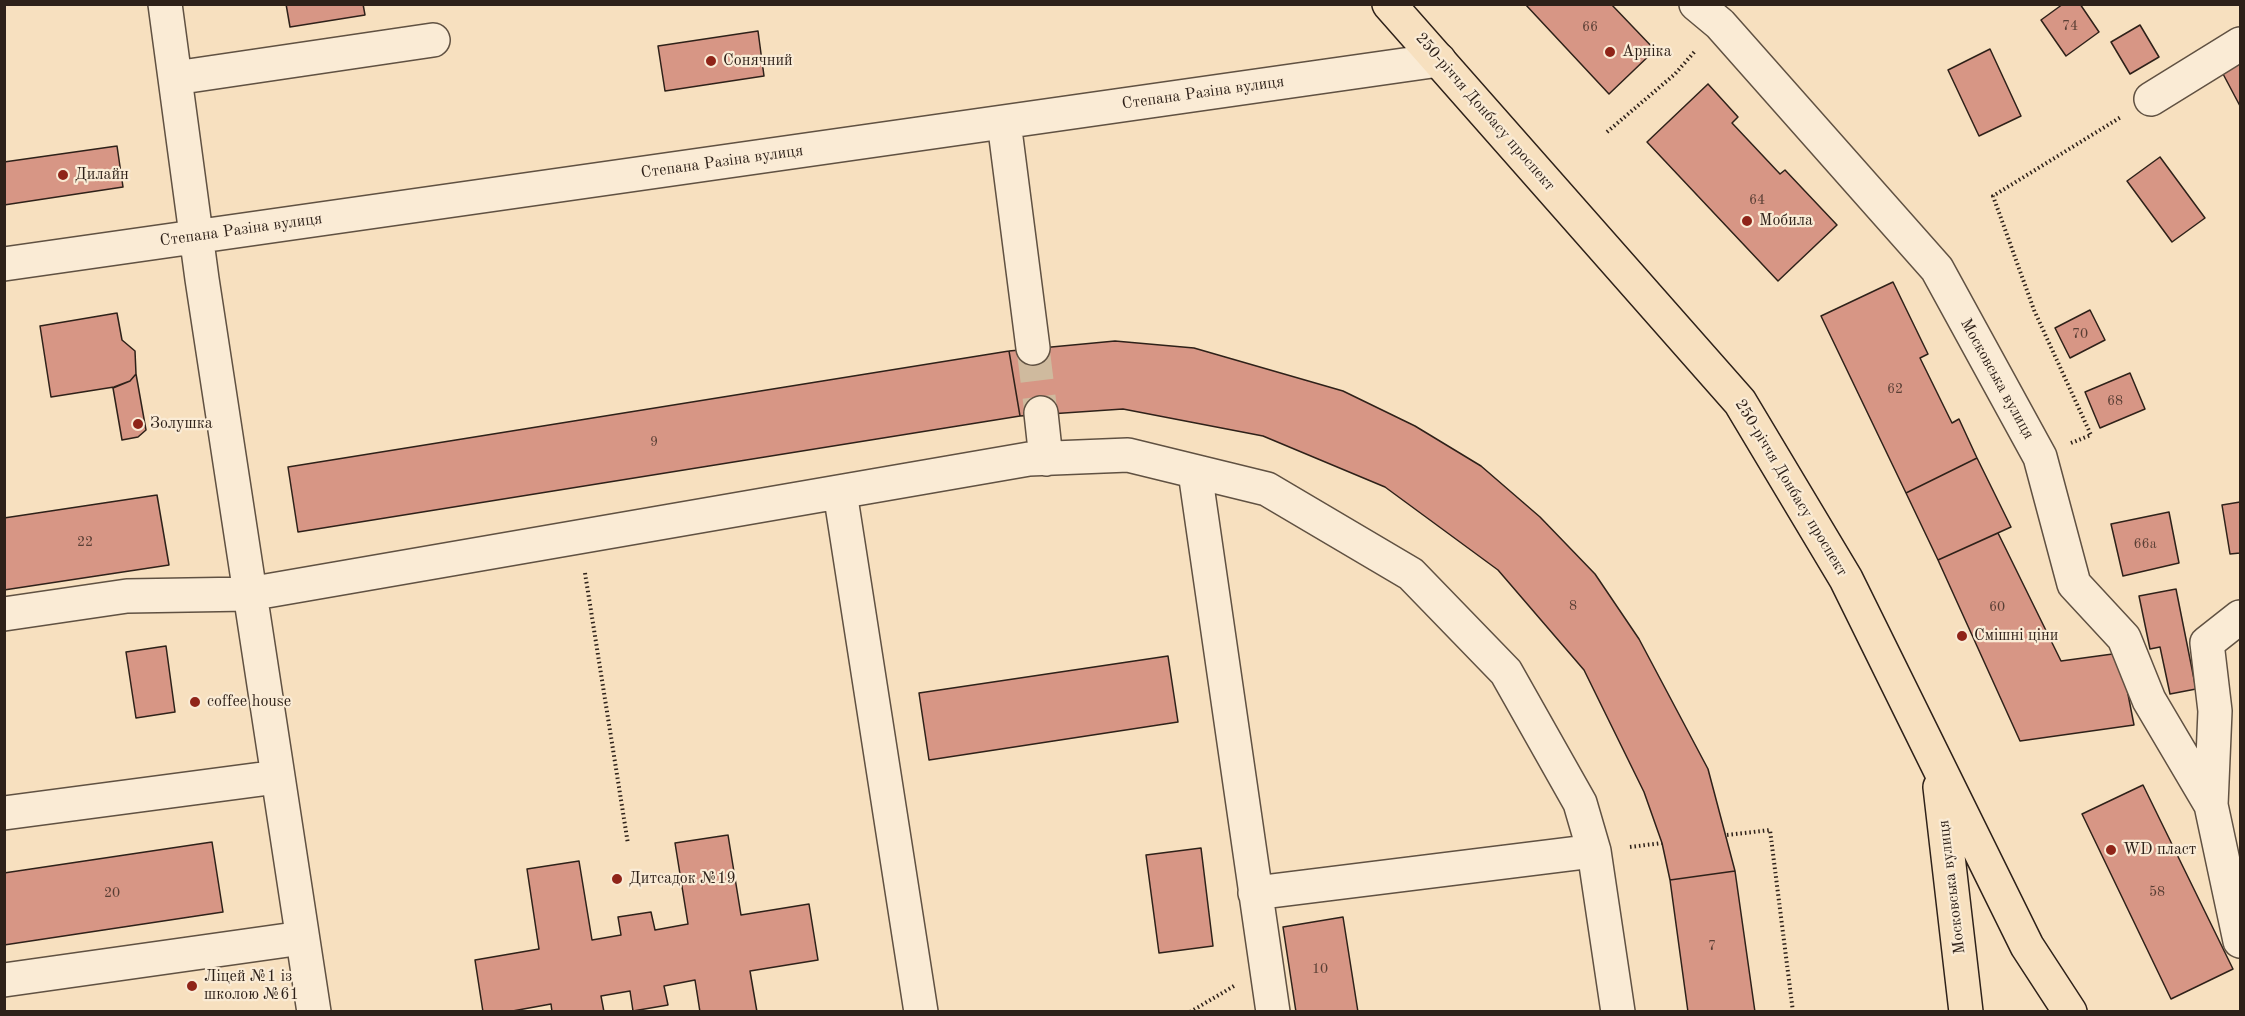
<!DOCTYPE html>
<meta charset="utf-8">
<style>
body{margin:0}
#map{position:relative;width:2245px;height:1016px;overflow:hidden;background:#f7e0bf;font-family:"Old Standard TT",serif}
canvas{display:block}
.frame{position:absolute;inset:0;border:6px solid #2e2119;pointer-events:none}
</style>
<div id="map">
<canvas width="2245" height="1016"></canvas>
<div class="frame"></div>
</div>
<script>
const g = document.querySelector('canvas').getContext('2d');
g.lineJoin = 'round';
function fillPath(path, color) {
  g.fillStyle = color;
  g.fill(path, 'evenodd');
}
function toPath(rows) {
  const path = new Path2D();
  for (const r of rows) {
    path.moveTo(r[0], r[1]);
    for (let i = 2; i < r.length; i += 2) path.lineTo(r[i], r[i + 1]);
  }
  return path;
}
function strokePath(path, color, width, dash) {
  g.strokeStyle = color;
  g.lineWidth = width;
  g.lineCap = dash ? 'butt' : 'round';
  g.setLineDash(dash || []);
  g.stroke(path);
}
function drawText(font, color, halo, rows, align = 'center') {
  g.font = font + ' "Old Standard TT",serif';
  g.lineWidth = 4.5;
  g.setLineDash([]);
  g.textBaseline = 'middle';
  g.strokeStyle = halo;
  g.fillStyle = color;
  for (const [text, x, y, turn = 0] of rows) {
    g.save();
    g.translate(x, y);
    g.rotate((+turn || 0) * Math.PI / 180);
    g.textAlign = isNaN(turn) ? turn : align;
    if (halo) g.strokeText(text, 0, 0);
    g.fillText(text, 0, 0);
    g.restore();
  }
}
const building = toPath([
 [286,4,363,4,365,15,290,27,286,4],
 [1525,4,1611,4,1655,50,1609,94,1525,4],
 [2063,4,2080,4,2099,32,2066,56,2041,20,2063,4],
 [2140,25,2159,57,2130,74,2111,42,2140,25],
 [758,31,764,76,665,91,658,46,758,31],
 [1990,49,2021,116,1979,136,1948,70,1990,49],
 [2240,61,2240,106,2222,72,2240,61],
 [1708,84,1738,117,1732,123,1780,174,1785,170,1837,225,1778,281,1647,142,1708,84],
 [117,146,123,187,4,205,4,162,117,146],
 [2160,157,2205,218,2172,242,2127,181,2160,157],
 [1893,282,1928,354,1920,358,1952,423,1959,419,1977,458,1906,493,1821,316,1893,282],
 [2090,310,2105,340,2070,358,2055,328,2090,310],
 [117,313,122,340,135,351,136,374,130,381,114,387,51,397,40,326,117,313],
 [1115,341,1194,348,1343,391,1415,426,1481,466,1540,517,1595,574,1639,639,1708,769,1735,871,1670,880,1662,843,1644,792,1584,670,1498,570,1385,487,1263,436,1123,409,1020,416,1009,351,1115,341],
 [1009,351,1020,416,298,532,288,467,1009,351],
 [2130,373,2145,409,2100,428,2085,392,2130,373],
 [136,374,146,430,138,437,122,440,113,388,130,381,136,374],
 [1977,458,2011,527,1938,560,1906,493,1977,458],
 [157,495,169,565,4,590,4,518,157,495],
 [2240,502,2240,553,2230,554,2222,505,2240,502],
 [2169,512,2179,563,2123,576,2111,524,2169,512],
 [1998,533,2061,661,2120,653,2134,725,2020,741,1938,560,1998,533],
 [2176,589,2196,689,2170,694,2160,647,2150,649,2139,596,2176,589],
 [166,646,175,712,136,718,126,652,166,646],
 [1168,656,1178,722,929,760,919,693,1168,656],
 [2143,785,2233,969,2171,999,2082,814,2143,785],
 [728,835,741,915,809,904,818,960,750,971,757,1012,700,1012,695,980,664,986,668,1005,633,1011,630,991,601,996,604,1012,552,1012,551,1004,507,1012,483,1012,475,960,539,949,527,869,579,861,592,940,621,935,618,917,651,912,655,930,688,924,675,843,728,835],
 [212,842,223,912,4,945,4,873,212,842],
 [1201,848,1213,946,1159,953,1146,855,1201,848],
 [1735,871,1755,1012,1688,1012,1670,880,1735,871],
 [1343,917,1358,1012,1296,1012,1283,927,1343,917]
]);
const minorTunnel = toPath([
 [1033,348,1041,413]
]);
const path = toPath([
 [1607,132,1675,74,1696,50],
 [2071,443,2091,435,2034,310,1993,196,2121,117],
 [585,573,628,844],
 [1727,835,1770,830,1793,1012],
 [1630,847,1662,843],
 [1190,1012,1234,986]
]);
const minor = toPath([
 [165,4,202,279,314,1012],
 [1696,4,1720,24,1937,269,2040,457,2074,584,2124,638,2149,700,2211,805],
 [175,78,433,40],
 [2151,99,2240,44],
 [1004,122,1033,348],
 [4,264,1439,60],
 [1041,413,1046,459],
 [1195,472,1273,1012],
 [840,492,921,1012],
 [4,614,127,596,249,594,1029,459,1128,455,1267,489,1411,574,1506,672,1580,803,1594,851,1618,1012],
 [2240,617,2207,643,2215,711,2211,805,2240,941],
 [4,813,277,777],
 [1255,893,1594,851],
 [4,980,302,938]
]);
const major = toPath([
 [1389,4,1740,402,1846,579,2027,946,2070,1012],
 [1940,787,1966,1012]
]);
const markers = [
 [1610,52,6,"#8f2418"],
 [711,61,6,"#8f2418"],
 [63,175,6,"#8f2418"],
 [1747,221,6,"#8f2418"],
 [138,424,6,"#8f2418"],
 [1962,636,6,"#8f2418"],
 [195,702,6,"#8f2418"],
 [2111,850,6,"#8f2418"],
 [617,879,6,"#8f2418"],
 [192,986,6,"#8f2418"]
];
const numberNames = [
 ["74",2070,26],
 ["66",1590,27],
 ["64",1757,200],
 ["70",2080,334],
 ["62",1895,389],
 ["68",2115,401],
 ["9",654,442],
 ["22",85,542],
 ["66а",2145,544],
 ["8",1573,606],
 ["60",1997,607],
 ["58",2157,892],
 ["20",112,893],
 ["7",1712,946],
 ["10",1320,969]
];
const poiNames = [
 ["Арніка",1622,52],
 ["Сонячний",723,61],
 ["Дилайн",75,175],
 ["Мобила",1759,221],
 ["Золушка",150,424],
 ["Смішні ціни",1974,636],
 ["coffee house",207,702],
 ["WD пласт",2123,850],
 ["Дитсадок №19",629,879],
 ["Ліцей №1 із",204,977],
 ["школою №61",204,995]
];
const streetNames = [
 ["Степана Разіна вулиця",1203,93,-8],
 ["250-річчя Донбасу проспект",1485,112,49],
 ["Степана Разіна вулиця",722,162,-8],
 ["Степана Разіна вулиця",241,230,-8],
 ["Московська вулиця",1997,379,61],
 ["250-річчя Донбасу проспект",1791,488,59],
 ["Московська вулиця",1952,887,-97]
];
fillPath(building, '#d79685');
strokePath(building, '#2e2119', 1.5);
strokePath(minorTunnel, '#cfba9e', 33, [33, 16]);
strokePath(minor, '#605142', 36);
strokePath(major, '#2e2119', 36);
strokePath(path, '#2e2119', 4, [1.5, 3]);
strokePath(minor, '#faebd5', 33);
strokePath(major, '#f7e0bf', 33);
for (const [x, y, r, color] of markers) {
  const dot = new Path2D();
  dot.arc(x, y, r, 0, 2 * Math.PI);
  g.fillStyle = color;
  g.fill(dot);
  strokePath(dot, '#faebd5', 2);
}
drawText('14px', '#583e34', null, numberNames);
drawText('16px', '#2e2119', '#faebd5', poiNames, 'left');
drawText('16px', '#2e2119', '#faebd5', streetNames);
</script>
